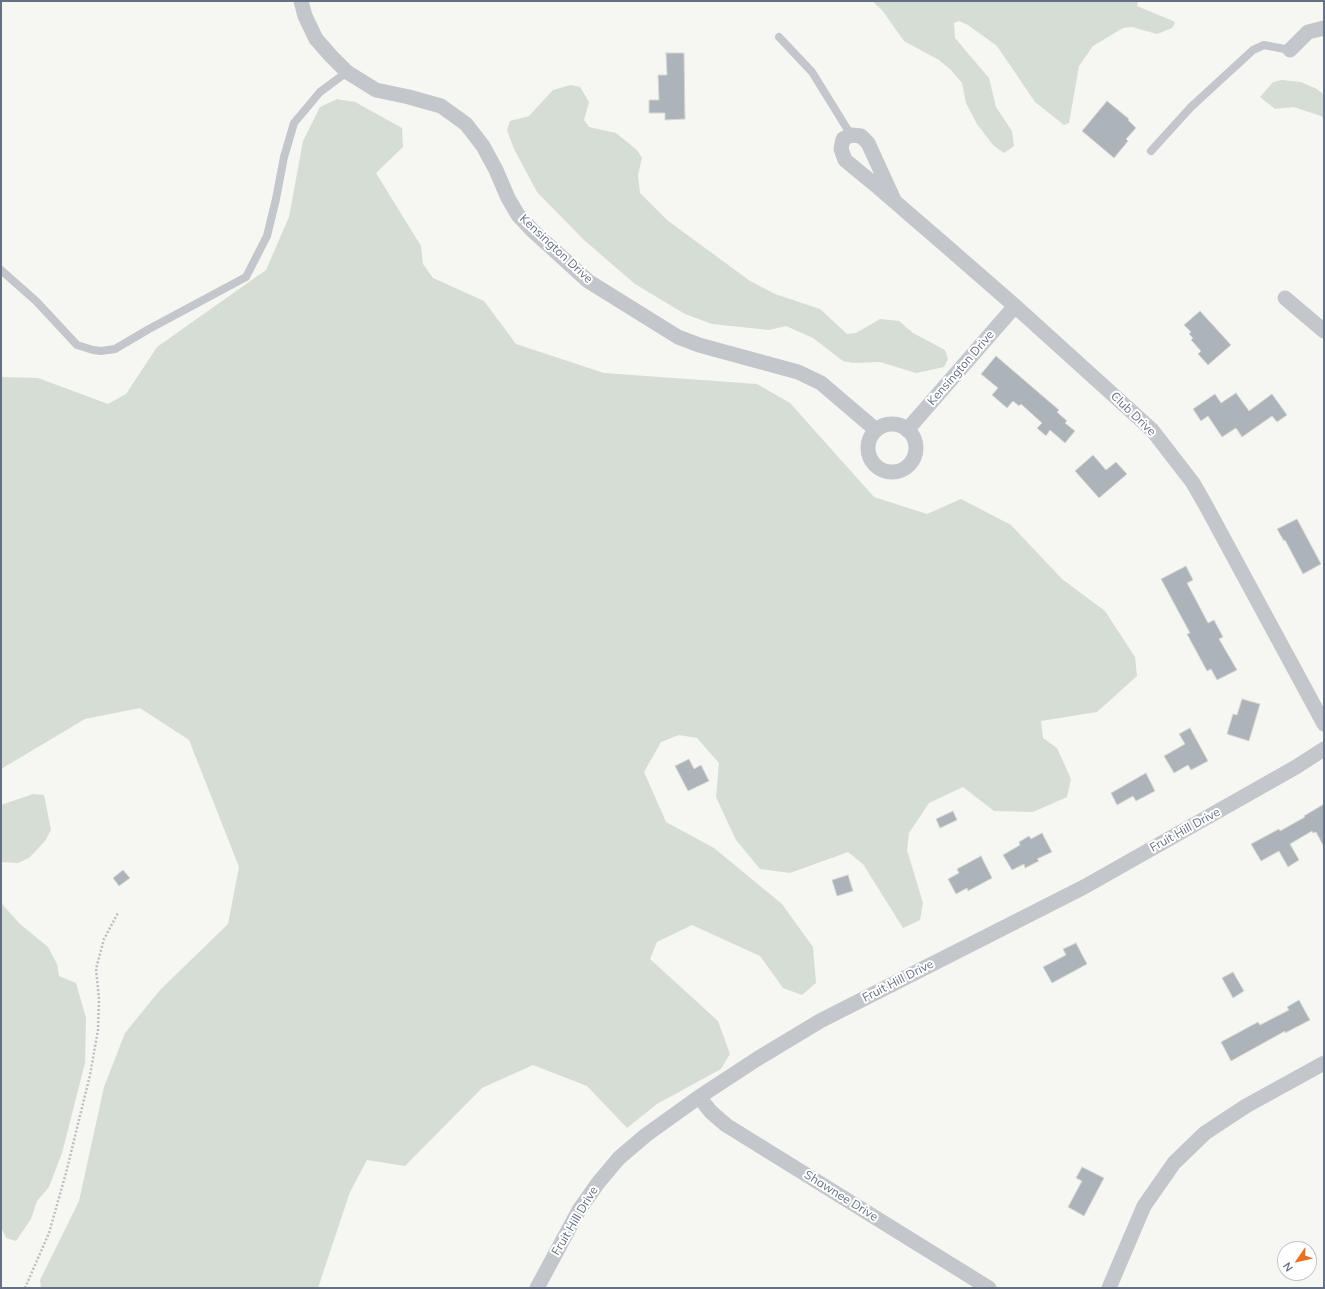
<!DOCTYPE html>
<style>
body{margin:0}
#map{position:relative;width:1325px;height:1289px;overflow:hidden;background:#f6f6f3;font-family:Mulish,sans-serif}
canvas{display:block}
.frame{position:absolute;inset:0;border:2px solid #647184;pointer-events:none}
.north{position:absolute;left:1277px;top:1241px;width:40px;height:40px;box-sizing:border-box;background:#fff;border:1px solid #c1c6ce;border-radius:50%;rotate:236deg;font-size:11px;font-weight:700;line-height:16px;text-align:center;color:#647184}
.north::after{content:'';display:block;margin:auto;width:14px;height:18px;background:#e67222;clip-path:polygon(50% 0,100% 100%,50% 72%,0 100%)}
</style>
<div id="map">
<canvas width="1325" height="1289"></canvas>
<div class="frame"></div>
<div class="north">N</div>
</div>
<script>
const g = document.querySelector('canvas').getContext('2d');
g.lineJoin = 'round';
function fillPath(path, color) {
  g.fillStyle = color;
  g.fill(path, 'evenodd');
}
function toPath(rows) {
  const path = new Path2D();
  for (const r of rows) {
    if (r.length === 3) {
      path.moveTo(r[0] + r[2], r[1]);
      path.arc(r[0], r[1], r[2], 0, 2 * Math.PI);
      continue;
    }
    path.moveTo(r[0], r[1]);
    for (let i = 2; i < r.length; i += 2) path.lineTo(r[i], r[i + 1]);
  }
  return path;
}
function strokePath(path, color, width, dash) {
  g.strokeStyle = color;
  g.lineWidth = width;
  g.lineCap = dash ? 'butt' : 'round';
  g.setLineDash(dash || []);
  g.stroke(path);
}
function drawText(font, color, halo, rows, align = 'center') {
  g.font = font + ' Mulish,sans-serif';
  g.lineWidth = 4;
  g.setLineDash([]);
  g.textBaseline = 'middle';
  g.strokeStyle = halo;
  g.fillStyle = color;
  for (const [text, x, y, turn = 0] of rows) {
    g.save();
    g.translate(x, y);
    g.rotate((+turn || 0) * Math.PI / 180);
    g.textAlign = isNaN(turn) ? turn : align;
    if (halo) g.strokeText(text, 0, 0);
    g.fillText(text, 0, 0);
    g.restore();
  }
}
const green = toPath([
 [872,1,1138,1,1137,6,1173,21,1175,23,1172,28,1157,34,1132,27,1123,28,1093,46,1079,66,1069,123,1064,125,1035,102,997,46,968,25,959,21,954,23,955,38,989,78,996,107,1012,131,1014,146,1004,153,993,145,977,124,966,103,962,83,951,70,939,60,904,41,882,10],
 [1282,80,1301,82,1317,89,1324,95,1324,119,1321,116,1294,107,1275,109,1260,97,1273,82],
 [571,85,580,87,589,102,584,120,589,127,616,133,637,150,642,158,638,175,640,193,667,220,750,281,775,294,820,309,847,334,856,333,880,319,899,321,913,333,945,350,948,359,944,367,916,373,880,362,853,363,843,361,813,338,786,326,769,330,712,324,685,314,635,284,584,240,537,192,514,149,507,130,510,121,529,116,553,90],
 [337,99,355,102,402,128,403,147,376,173,421,246,423,264,433,278,484,301,516,344,604,373,757,384,790,403,874,497,927,514,961,499,1011,525,1062,579,1105,611,1135,657,1137,676,1097,712,1041,721,1043,738,1057,748,1071,779,1067,797,1033,812,994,811,963,787,929,803,909,833,907,850,923,903,920,920,903,928,863,864,848,852,790,873,760,869,736,840,716,797,719,763,697,738,679,735,661,742,644,772,666,822,714,848,782,904,813,947,816,983,802,995,783,988,760,956,692,925,657,942,650,959,718,1021,730,1054,721,1069,657,1104,627,1128,587,1086,533,1065,482,1088,405,1166,367,1160,350,1192,318,1288,41,1288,40,1280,79,1201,104,1087,125,1033,160,990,228,924,239,867,189,740,140,708,85,719,1,769,1,377,38,378,108,404,126,394,157,347,266,270,289,217,303,141,320,107],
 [33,794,44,795,51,830,45,841,29,858,18,863,1,862,1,805],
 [1,903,20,924,48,947,57,964,59,976,76,983,86,1018,85,1063,62,1153,49,1187,37,1201,31,1219,16,1241,6,1238,1,1227]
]);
const building = toPath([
 [666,53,684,53,685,119,665,120,665,113,649,113,649,100,659,100,658,75,667,75,666,53],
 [1107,101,1129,119,1128,120,1136,128,1126,139,1128,141,1114,158,1082,131,1107,101],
 [1200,311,1231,345,1208,365,1198,354,1201,351,1191,340,1193,338,1189,334,1191,332,1184,325,1200,311],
 [996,356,1059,410,1057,412,1067,421,1065,423,1075,431,1065,443,1050,430,1046,436,1037,428,1042,423,1021,404,1019,406,1013,401,1007,408,992,395,998,388,981,374,996,356],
 [1236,393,1249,411,1272,394,1287,415,1277,422,1272,416,1242,437,1236,428,1222,437,1208,416,1201,421,1193,409,1215,394,1221,403,1236,393],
 [1093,455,1106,470,1116,462,1127,474,1099,498,1075,471,1093,455],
 [1297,519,1321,564,1303,574,1285,540,1284,541,1277,529,1297,519],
 [1186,566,1193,580,1187,583,1208,623,1214,620,1223,637,1219,639,1237,670,1217,680,1211,669,1207,671,1187,634,1190,633,1161,579,1186,566],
 [1242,699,1260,704,1249,741,1227,734,1233,714,1237,715,1242,699],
 [1190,728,1208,761,1191,770,1188,765,1174,773,1164,756,1185,744,1179,734,1190,728],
 [689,759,694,769,701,765,709,781,688,791,675,766,689,759],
 [1146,773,1155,791,1136,801,1133,796,1117,805,1111,793,1146,773],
 [1324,804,1324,847,1316,832,1313,833,1312,831,1290,844,1299,860,1288,867,1279,851,1261,861,1251,844,1279,829,1280,831,1305,817,1304,816,1324,804],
 [953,811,957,820,940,828,936,819,953,811],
 [1042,833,1052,852,1037,859,1039,861,1025,868,1024,864,1012,870,1003,855,1020,845,1019,842,1029,836,1031,839,1042,833],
 [981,856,992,878,968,891,967,888,956,894,948,879,959,873,957,869,981,856],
 [123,870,130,878,119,886,113,878,123,870],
 [848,875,853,891,837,896,832,880,848,875],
 [1076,943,1087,964,1052,983,1043,967,1066,955,1063,949,1076,943],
 [1233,972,1244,991,1233,998,1222,978,1233,972],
 [1299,1000,1310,1020,1285,1033,1285,1031,1231,1061,1221,1042,1258,1022,1260,1025,1289,1010,1287,1007,1299,1000],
 [1082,1167,1104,1178,1084,1216,1068,1207,1082,1181,1076,1178,1082,1167]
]);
const path = toPath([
 [25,1288,49,1233,66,1173,90,1075,98,1030,99,999,96,969,104,939,118,913]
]);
const service = toPath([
 [779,37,812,72,851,135],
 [1151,151,1191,107,1253,50,1264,45,1290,50],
 [1,270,36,301,77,345,93,350,101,351,115,349,149,329,246,277,267,236,276,199,284,157,294,123,320,92,347,72]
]);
const minor = toPath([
 [301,1,305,16,316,39,331,56,347,72,376,90,409,97,441,106,466,124,483,146,496,170,508,198,518,215,533,231,588,281,678,337,699,345,798,372,821,383,876,430],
 [1290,50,1308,32,1324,28],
 [895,202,868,143,861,136,851,135,843,139,841,149,845,160,879,188,945,245,1015,306,1152,430,1193,483,1205,504,1324,724],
 [1285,298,1324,331],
 [892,448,24],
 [907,430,1015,306],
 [699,1097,711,1112,726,1125,989,1288],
 [537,1288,579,1210,598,1183,619,1158,646,1135,699,1097,757,1059,820,1021,1084,887,1296,767,1324,749],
 [1109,1288,1144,1206,1174,1163,1205,1133,1246,1106,1324,1063]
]);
const streetNames = [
 ["Kensington Drive",556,249,43],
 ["Kensington Drive",961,368,-49],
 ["Club Drive",1133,414,44],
 ["Fruit Hill Drive",1185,830,-29],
 ["Fruit Hill Drive",898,981,-27],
 ["Shawnee Drive",841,1196,32],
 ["Fruit Hill Drive",575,1221,-59]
];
fillPath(green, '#d6ddd4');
fillPath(building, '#acb3b9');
strokePath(building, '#d7d8d5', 1);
strokePath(path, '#bdbec1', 2.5, [2, 2]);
strokePath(service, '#c3c6ca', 8);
strokePath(minor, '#c3c6ca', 15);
drawText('12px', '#647184', '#fff', streetNames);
</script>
